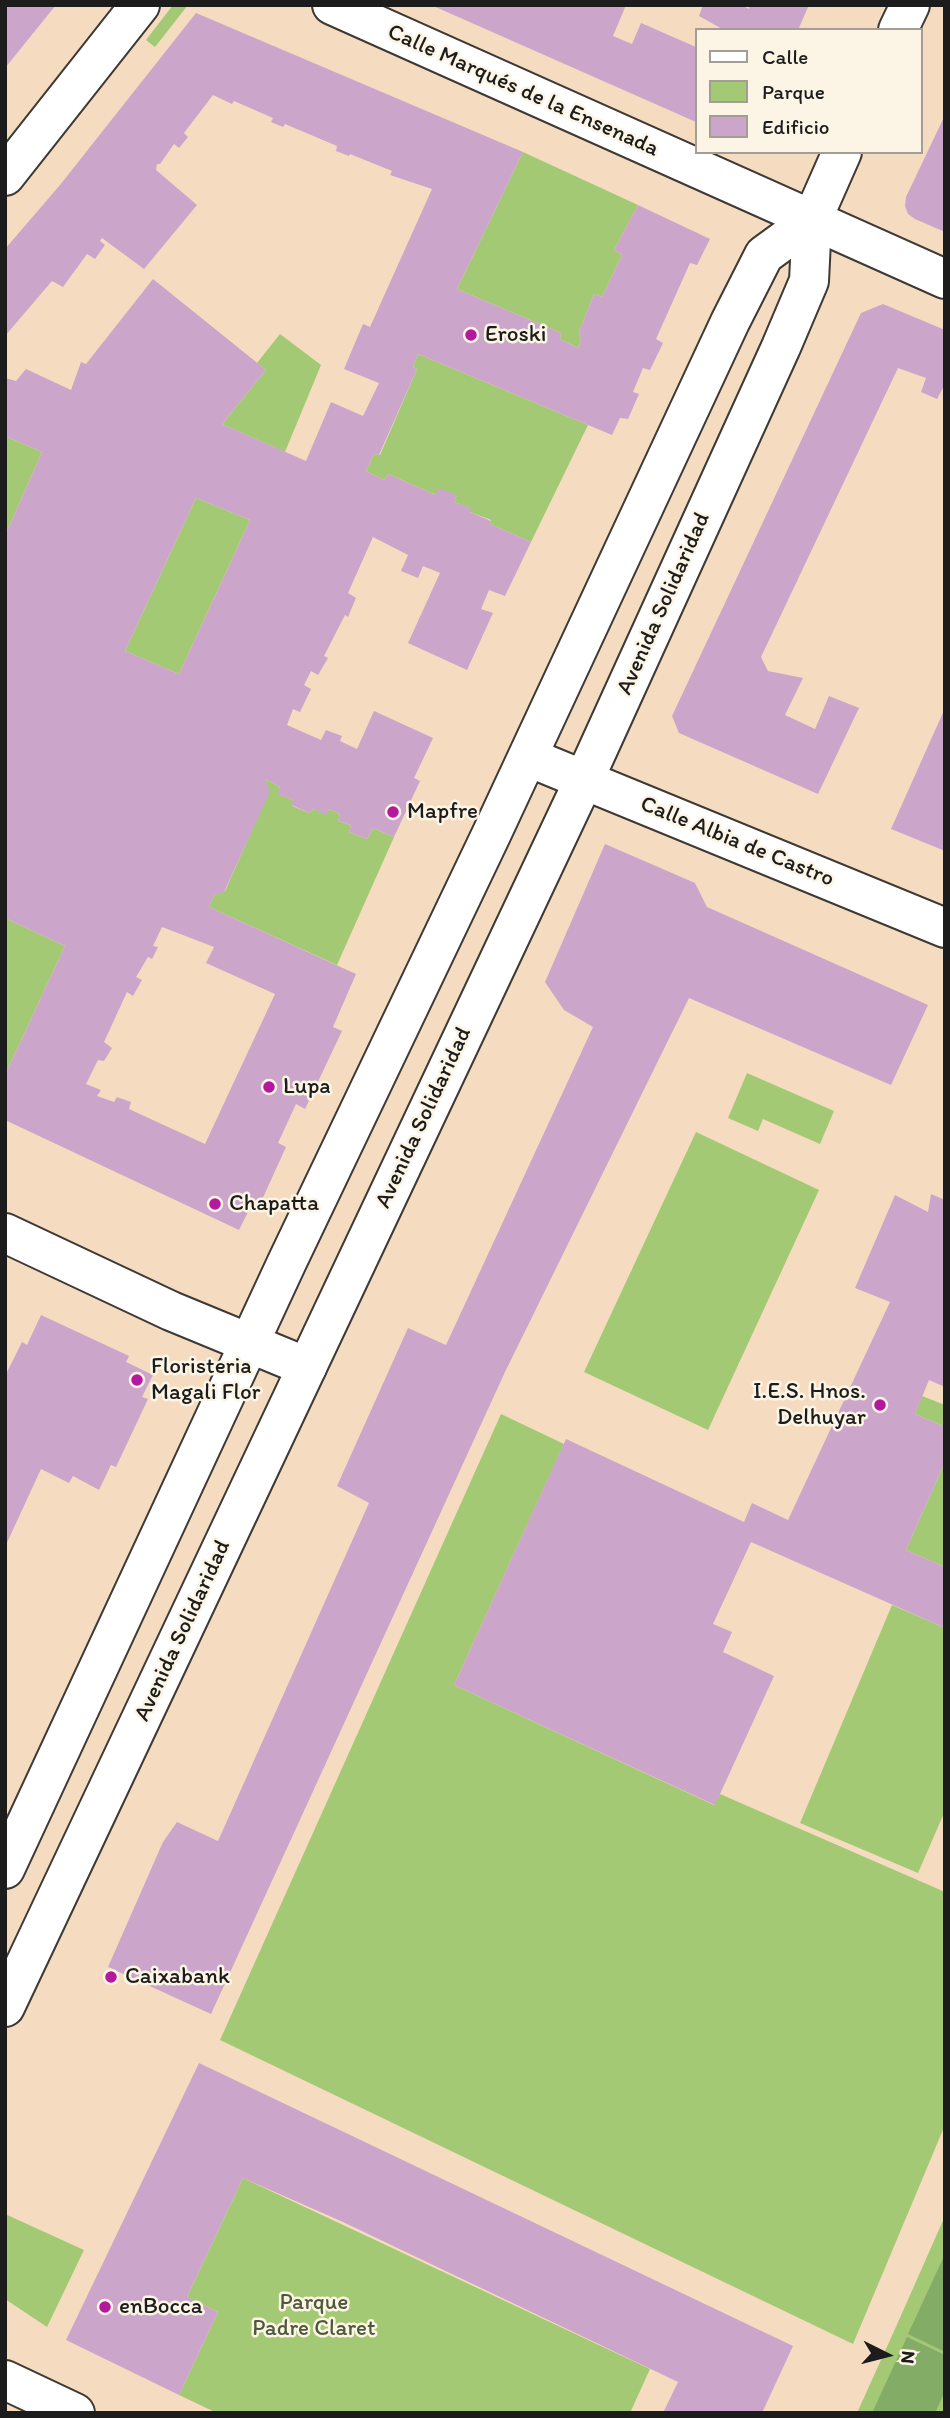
<!DOCTYPE html>
<meta charset="utf-8">
<style>
body{margin:0}
#map{position:relative;width:950px;height:2418px;overflow:hidden;background:#f5dcc0;font-family:Itim,sans-serif}
canvas{display:block}
.frame{position:absolute;inset:0;border:7px solid #1c1c1c;pointer-events:none}
.legend{position:absolute;left:695px;top:28px;width:228px;height:126px;box-sizing:border-box;background:#fcf5e5;border:2px solid #a29e95;margin:0;padding:9px 12px;list-style:none;font-size:21px;color:#1c1c1c}
.legend li{display:flex;align-items:center;gap:14px;height:35px}
.legend b{width:35px;border:2px solid #a29e95}
.north{position:absolute;left:852px;top:2320px;width:70px;height:70px;-webkit-text-stroke:5px #fcf5e5;paint-order:stroke;rotate:96deg;font-size:19px;font-weight:700;line-height:28px;text-align:center;color:#1c1c1c}
.north::after{content:'';display:block;margin:auto;width:24px;height:32px;background:#1c1c1c;clip-path:polygon(50% 0,100% 100%,50% 72%,0 100%)}
</style>
<div id="map">
<canvas width="950" height="2418"></canvas>
<div class="frame"></div>
<ul class="legend">
<li><b style="height:9px;background:#fff"></b>Calle</li>
<li><b style="height:19px;background:#a4c974"></b>Parque</li>
<li><b style="height:19px;background:#cba5ca"></b>Edificio</li>
</ul>
<div class="north">N</div>
</div>
<script>
const g = document.querySelector('canvas').getContext('2d');
g.lineJoin = 'round';
function fillPath(path, color) {
  g.fillStyle = color;
  g.fill(path, 'evenodd');
}
function toPath(rows) {
  const path = new Path2D();
  for (const r of rows) {
    path.moveTo(r[0], r[1]);
    for (let i = 2; i < r.length; i += 2) path.lineTo(r[i], r[i + 1]);
  }
  return path;
}
function strokePath(path, color, width, dash) {
  g.strokeStyle = color;
  g.lineWidth = width;
  g.lineCap = dash ? 'butt' : 'round';
  g.setLineDash(dash || []);
  g.stroke(path);
}
function drawText(font, color, halo, rows, align = 'center') {
  g.font = font + ' Itim,sans-serif';
  g.lineWidth = 5;
  g.setLineDash([]);
  g.textBaseline = 'middle';
  g.strokeStyle = halo;
  g.fillStyle = color;
  for (const [text, x, y, turn = 0] of rows) {
    g.save();
    g.translate(x, y);
    g.rotate((+turn || 0) * Math.PI / 180);
    g.textAlign = isNaN(turn) ? turn : align;
    if (halo) g.strokeText(text, 0, 0);
    g.fillText(text, 0, 0);
    g.restore();
  }
}
const green = toPath([
 [173,5,188,5,155,47,146,40],
 [523,152,638,205,614,250,622,255,602,297,594,294,579,332,581,340,578,348,560,339,561,333,457,289],
 [280,334,321,365,285,452,222,424,266,370,257,363],
 [418,354,588,425,531,542,490,524,491,520,470,512,470,508,454,502,457,495,436,495,388,474,384,480,366,471,374,454,380,455,417,369,413,367],
 [5,436,42,452,5,536],
 [196,498,250,520,179,674,125,651],
 [265,779,280,787,278,794,293,800,292,806,310,813,313,809,327,814,329,809,340,814,338,821,351,825,349,832,367,839,373,828,394,837,337,965,209,907,214,895,225,891,269,792],
 [5,918,65,946,5,1075],
 [747,1073,834,1111,820,1144,763,1119,758,1131,728,1118],
 [696,1132,819,1190,708,1430,584,1372],
 [922,1396,945,1405,945,1427,915,1414],
 [501,1414,564,1444,454,1685,714,1805,720,1794,945,1892,945,2125,853,2344,220,2040],
 [945,1462,945,1567,906,1550],
 [892,1605,945,1628,945,1811,918,1873,800,1823],
 [243,2178,650,2369,630,2413,217,2413,179,2395,218,2312,187,2297],
 [5,2214,84,2250,47,2327,5,2299],
 [945,2216,945,2413,857,2413,895,2329]
]);
const forest = toPath([
 [945,2254,945,2352,908,2334],
 [907,2337,945,2355,945,2391,935,2413,872,2413]
]);
const building = toPath([
 [5,5,56,5,5,68],
 [431,5,626,5,613,36,632,44,641,23,696,47,696,122],
 [703,5,741,5,749,9,750,5,809,5,798,30,724,30,699,16],
 [196,13,523,152,457,289,561,333,560,339,578,348,581,340,579,332,594,294,602,297,622,255,614,250,638,205,710,239,697,265,690,263,656,339,663,343,650,370,643,368,633,392,639,394,628,419,620,418,612,435,418,354,413,367,417,369,379,455,374,454,366,471,384,480,388,474,436,495,438,488,457,495,454,502,471,508,470,512,491,521,490,524,531,542,505,596,489,590,481,609,493,613,467,670,408,643,440,573,423,566,418,578,401,571,408,555,373,537,348,593,356,598,348,617,345,615,324,656,328,658,318,675,311,671,304,685,311,689,300,712,293,709,287,725,321,740,326,730,342,736,340,741,357,749,374,711,433,738,414,778,420,781,394,837,373,828,367,839,349,832,351,825,338,821,340,814,329,809,327,815,313,809,310,813,291,805,293,800,277,794,280,787,265,779,270,792,224,892,214,895,209,907,356,974,333,1027,342,1031,305,1109,296,1104,278,1143,286,1147,256,1213,249,1210,239,1230,5,1120,5,1075,65,946,5,918,5,536,42,452,5,436,5,378,16,381,26,369,71,390,81,362,86,364,153,279,266,370,222,424,306,461,331,402,363,416,379,383,344,369,363,324,370,327,432,189,390,175,392,171,350,154,349,156,336,151,337,146,285,124,283,127,271,122,273,118,234,101,232,104,213,95,184,133,188,137,179,148,174,144,160,164,157,164,156,170,197,205,144,269,102,238,100,241,105,245,95,259,87,254,63,287,52,281,5,336,5,249,60,185],
 [196,498,250,520,179,674,125,651],
 [162,927,214,947,206,963,275,994,205,1144,129,1109,131,1102,117,1097,114,1102,97,1096,101,1090,86,1084,98,1060,104,1061,112,1048,104,1042,127,992,133,996,142,980,136,977,148,957,152,959,158,947,153,946],
 [945,115,945,232,915,219,908,214,905,206,906,197],
 [883,304,945,330,945,384,937,399,921,392,926,378,898,368,761,657,768,671,803,678,785,715,815,729,829,696,859,708,818,794,679,733,672,716,861,313],
 [945,708,945,851,891,829],
 [605,844,695,883,707,907,928,1005,891,1085,689,998,505,1372,211,2014,108,1967,163,1842,177,1822,218,1841,369,1503,337,1486,408,1328,446,1345,593,1027,564,1010,545,982],
 [931,1194,945,1200,945,1387,929,1380,915,1414,945,1427,945,1462,906,1550,945,1567,945,1628,751,1542,713,1624,732,1632,723,1652,774,1676,715,1805,454,1685,566,1439,744,1522,752,1503,788,1520,890,1302,855,1288,895,1195,928,1212],
 [41,1315,129,1356,126,1362,153,1375,142,1397,148,1399,116,1467,111,1465,99,1490,73,1476,69,1483,41,1469,5,1547,5,1376,22,1342,27,1345],
 [199,2063,793,2346,762,2413,663,2413,678,2382,343,2222,243,2178,187,2297,218,2312,179,2395,66,2340]
]);
const minor = toPath([
 [332,5,945,279],
 [5,176,140,5],
 [528,757,945,928],
 [5,1233,171,1311,307,1367],
 [5,2380,75,2413]
]);
const major = toPath([
 [898,30,910,5],
 [5,1869,287,1262,491,835,730,322,764,255,812,220],
 [5,2007,584,780,781,347,809,281,812,220,842,152]
]);
const markers = [
 [471,335,7,"#b5179e"],
 [393,812,7,"#b5179e"],
 [269,1087,7,"#b5179e"],
 [215,1204,7,"#b5179e"],
 [137,1380,7,"#b5179e"],
 [880,1405,7,"#b5179e"],
 [111,1977,7,"#b5179e"],
 [105,2307,7,"#b5179e"]
];
const streetNames = [
 ["Calle Marqués de la Ensenada",523,91,24],
 ["Avenida Solidaridad",664,604,-66],
 ["Calle Albia de Castro",737,842,22],
 ["Avenida Solidaridad",424,1118,-65],
 ["Avenida Solidaridad",183,1631,-65]
];
const poiNames = [
 ["Eroski",485,335],
 ["Mapfre",407,812],
 ["Lupa",283,1087],
 ["Chapatta",229,1204],
 ["Floristeria",151,1367],
 ["Magali Flor",151,1393],
 ["I.E.S. Hnos.",866,1392,"right"],
 ["Delhuyar",866,1418,"right"],
 ["Caixabank",125,1977],
 ["enBocca",119,2307]
];
const parkNames = [
 ["Parque",314,2303],
 ["Padre Claret",314,2329]
];
fillPath(green, '#a4c974');
fillPath(forest, '#83ad66');
fillPath(building, '#cba5ca');
strokePath(minor, '#3d3935', 42);
strokePath(major, '#3d3935', 42);
strokePath(minor, '#fff', 38);
strokePath(major, '#fff', 38);
for (const [x, y, r, color] of markers) {
  const dot = new Path2D();
  dot.arc(x, y, r, 0, 2 * Math.PI);
  g.fillStyle = color;
  g.fill(dot);
  strokePath(dot, '#fcf5e5', 2.5);
}
drawText('23px', '#1c1c1c', '#fcf5e5', streetNames);
drawText('23px', '#1c1c1c', '#fcf5e5', poiNames, 'left');
drawText('23px', '#4c593b', '#fcf5e5', parkNames);
</script>
